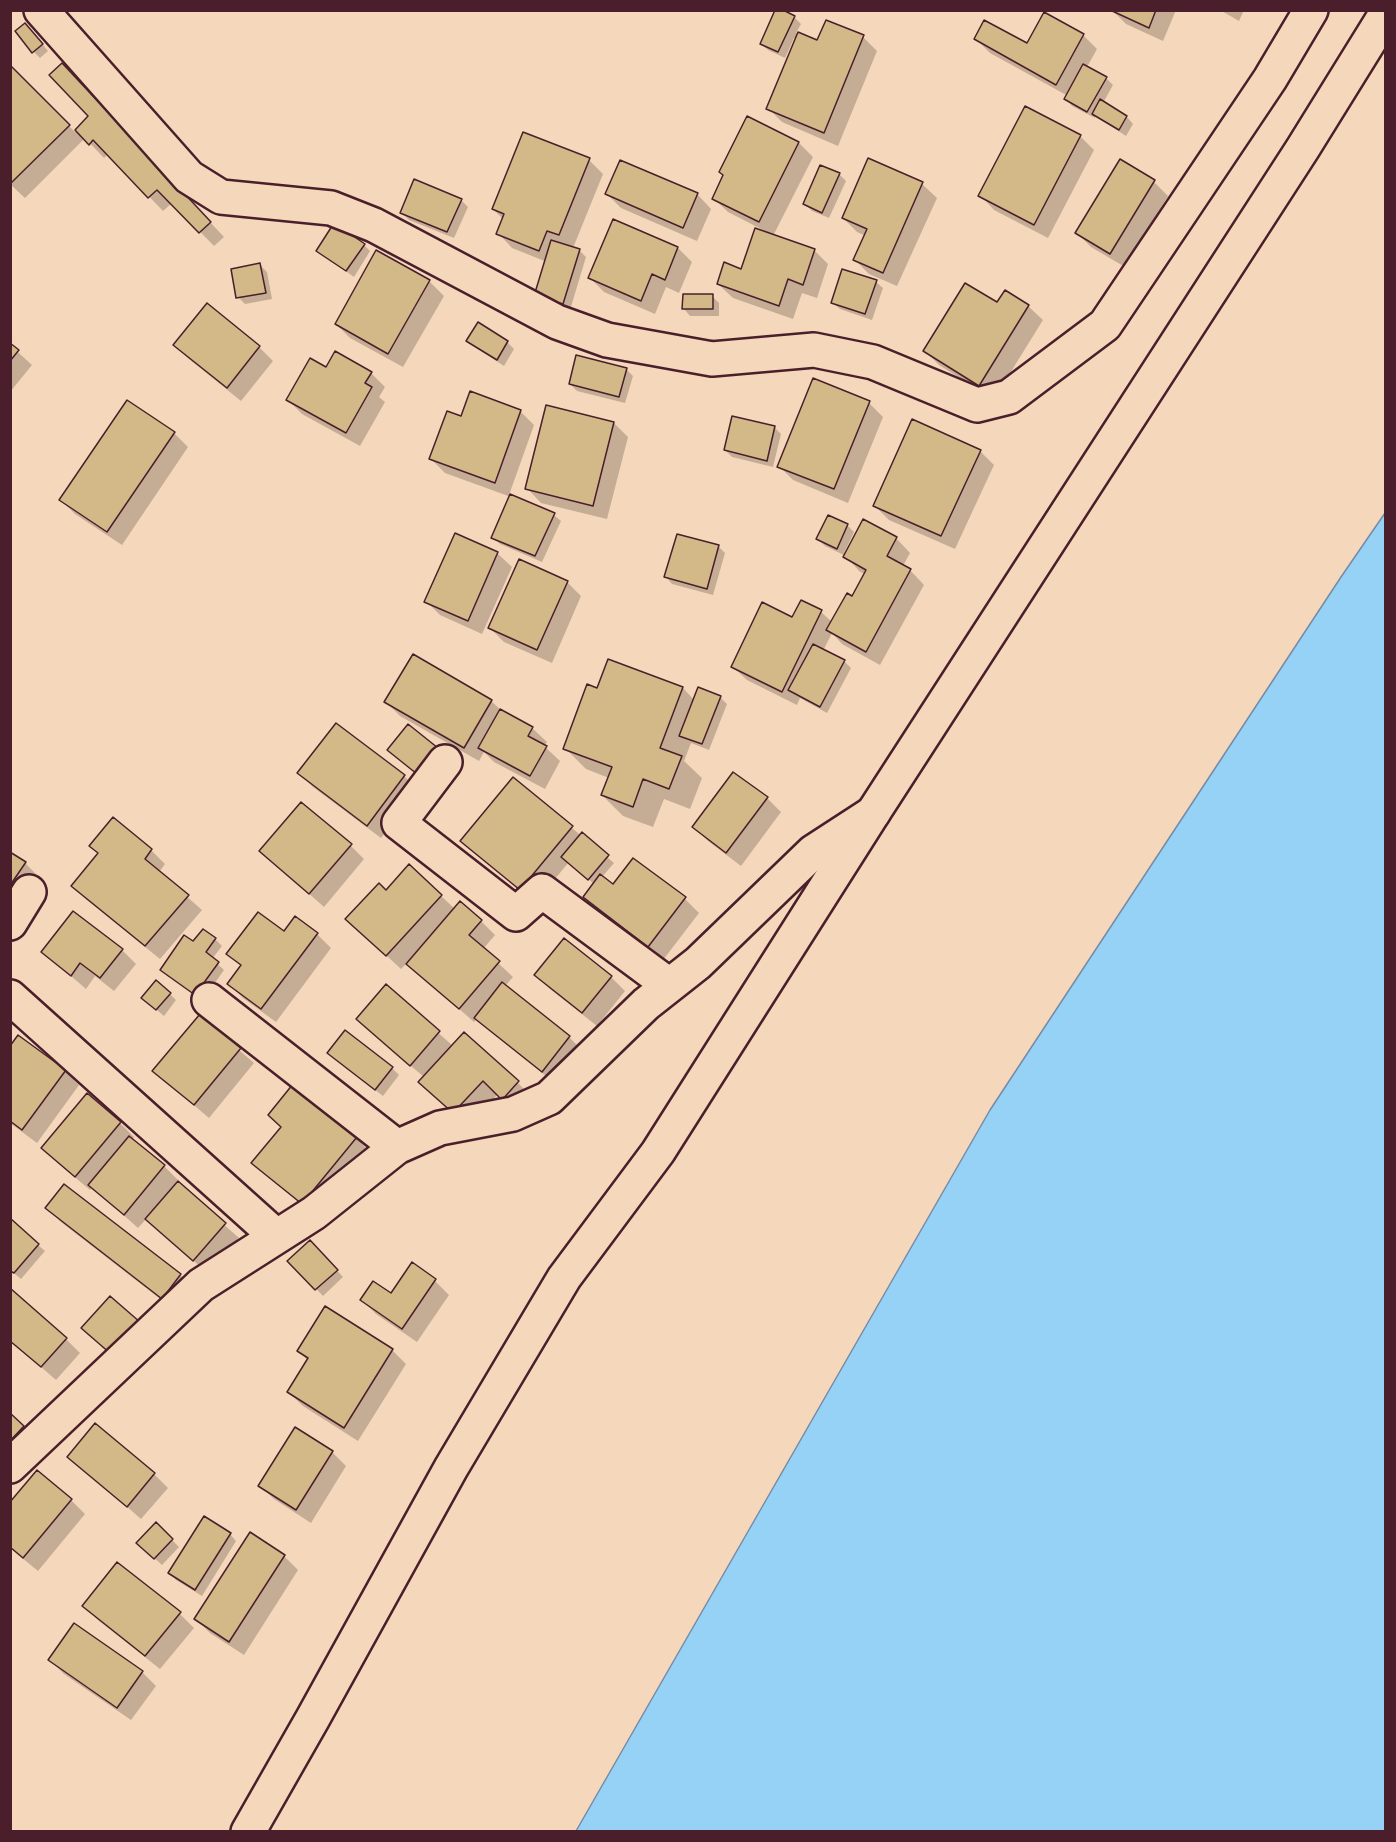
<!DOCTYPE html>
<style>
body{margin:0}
#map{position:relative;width:1396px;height:1842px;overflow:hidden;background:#f5d8bb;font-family:"Comic Neue",sans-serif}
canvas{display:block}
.frame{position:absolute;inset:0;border:12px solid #4a1f2b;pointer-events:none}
</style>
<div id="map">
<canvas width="1396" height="1842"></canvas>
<div class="frame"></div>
</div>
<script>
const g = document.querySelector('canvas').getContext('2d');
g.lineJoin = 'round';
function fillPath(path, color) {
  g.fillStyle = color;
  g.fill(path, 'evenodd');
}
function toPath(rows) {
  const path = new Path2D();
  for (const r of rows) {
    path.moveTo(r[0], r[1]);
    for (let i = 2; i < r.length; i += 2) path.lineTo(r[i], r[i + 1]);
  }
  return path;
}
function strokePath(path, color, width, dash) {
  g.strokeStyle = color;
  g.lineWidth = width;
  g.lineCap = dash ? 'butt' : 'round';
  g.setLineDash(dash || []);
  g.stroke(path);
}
const water = toPath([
 [1385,513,1385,1831,576,1831,990,1110,1341,577,1385,513]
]);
const shadow = toPath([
 [1112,10,1176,10,1163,41,1126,24],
 [1220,10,1244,10,1239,21],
 [794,17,801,24,796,33,818,42,826,21,863,37,877,51,838,146,782,122,768,108,796,39,794,38,785,58,768,50,761,44],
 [32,31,48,51,40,58,34,52],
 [1083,35,1097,49,1087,67,1106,78,1113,85,1103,103,1127,117,1133,124,1126,136,1095,116,1095,118,1072,106,1066,99,1068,96,990,53,976,39,1027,45],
 [10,67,75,132,90,116,76,79,224,237,214,246,172,203,163,211,108,154,104,158,85,138,25,198,10,184],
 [748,118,799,143,813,157,773,236,814,250,828,264,817,298,802,293,793,319,733,298,718,284,742,271,765,231,728,212,713,198],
 [1080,136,1094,150,1048,238,994,210,980,195],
 [589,160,603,174,573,248,579,250,586,257,570,310,543,302,547,262,512,248,498,233,503,219,493,209],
 [869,160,922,184,937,198,897,286,869,274,855,260,866,236,857,232,843,218],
 [839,174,846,181,829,218,812,211,805,204],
 [1154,182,1168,196,1125,267,1091,247,1077,233],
 [607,194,697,194,711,209,697,241,621,208],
 [461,200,468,207,454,238,409,220,402,213],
 [364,245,370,251,354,277,318,251],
 [678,248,692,262,679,293,666,287,655,314,604,292,590,278],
 [377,252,429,281,444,296,403,367,350,338,336,324],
 [260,265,267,272,272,299,245,304,238,297],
 [876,282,883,288,872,320,840,309,833,303],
 [1005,292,1028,306,1043,320,994,399,939,365,925,351,997,304],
 [712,296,719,303,719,316,690,316,684,309],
 [479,324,507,342,514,349,504,366,475,347,468,340],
 [10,345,32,365,10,392],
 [175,345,259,347,273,361,241,401,189,359],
 [626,369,633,376,625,403,577,391,570,384],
 [371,373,385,387,379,397,385,402,360,446,302,414,288,400],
 [869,403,883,417,848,503,793,480,779,466],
 [520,411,534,425,509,495,554,515,561,521,542,562,500,544,493,537,511,497,445,473,431,459,462,418],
 [614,423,628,437,607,519,541,503,527,488],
 [774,427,781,434,773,467,732,457,725,450],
 [174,433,188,447,122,545,75,514,61,500],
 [980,451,994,465,955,549,889,520,875,506],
 [864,521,896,538,910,553,903,566,910,570,924,585,880,665,842,644,832,633,823,651,844,661,851,668,827,713,800,698,797,705,747,680,732,666,793,619,821,612,832,622,853,598,866,575,859,571,846,556,825,546,818,539,847,525,854,532,844,553,846,554],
 [718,546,725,553,713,595,672,584,666,577],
 [497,553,512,567,482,634,440,615,426,601],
 [567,582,581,596,552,663,504,642,490,628],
 [414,656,491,701,503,712,532,728,547,742,544,746,560,761,545,789,494,762,484,752,479,761,400,716,386,702],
 [609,661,683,688,694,700,720,697,727,704,709,750,691,743,684,761,702,778,690,809,664,799,653,827,623,816,602,795,609,778,586,769,565,748,598,690],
 [336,725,404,776,418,790,381,838,313,787,299,773],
 [513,779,614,863,602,877,614,886,685,899,699,913,663,960,599,911,585,897,594,884,569,862,535,903,462,841],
 [767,798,781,812,741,866,708,841,694,827],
 [350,845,364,859,324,907,261,851],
 [151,850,165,864,159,872,202,910,160,959,87,900,73,886],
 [10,853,25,863,39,877,25,898,10,934],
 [409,866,455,909,481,921,495,935,483,949,513,977,505,986,569,1037,583,1051,557,1085,490,1031,477,1019,474,1022,407,963,401,969,362,933,386,892],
 [284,933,317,934,331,948,276,1022,243,998,229,984,242,967,228,954],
 [215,939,222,946,212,959,224,970,203,1000,162,970,194,943],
 [564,940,611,977,625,991,597,1026,550,989,536,975],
 [122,950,136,964,114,991,95,976,86,989,43,952],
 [386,986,453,1046,518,1083,532,1097,517,1113,498,1094,468,1126,424,1077,372,1033],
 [170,994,176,1000,164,1016,150,1004],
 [200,1016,254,1063,209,1118,154,1071],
 [10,1048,65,1071,79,1085,37,1143,10,1123],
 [336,1060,392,1068,399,1075,383,1096],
 [293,1086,356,1138,370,1152,317,1217,268,1177,254,1163,283,1127],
 [87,1095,120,1123,134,1137,132,1140,164,1166,178,1180,176,1182,239,1238,208,1274,147,1218,138,1228,92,1187,90,1190,57,1162],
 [47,1208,180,1275,194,1289,177,1312,61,1222],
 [310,1242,343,1277,323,1296,289,1261],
 [38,1245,45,1251,21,1279,10,1270],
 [412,1264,435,1281,449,1295,417,1342,376,1314,362,1300,391,1295],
 [66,1339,80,1353,56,1380,10,1340],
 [392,1350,406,1364,358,1441,303,1406,288,1392,308,1361,299,1351],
 [10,1415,37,1441,10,1469],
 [332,1452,346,1466,311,1523,274,1499,259,1485],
 [69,1456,154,1474,168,1488,141,1519],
 [71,1500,85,1514,38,1571,10,1548,10,1504],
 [156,1524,179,1547,162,1565,138,1543],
 [230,1534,236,1541,202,1596,176,1580,170,1573],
 [250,1534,284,1556,298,1570,244,1655,210,1633,196,1619],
 [117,1564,180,1614,194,1628,160,1669,98,1620,84,1606],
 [50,1660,142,1672,156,1686,131,1720,64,1674]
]);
const building = toPath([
 [775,10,783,10,795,16,778,52,760,44,775,10],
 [1110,10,1156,10,1149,28,1110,10],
 [1044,12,1084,34,1056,85,974,39,984,20,1027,43,1044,12],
 [826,20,864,35,824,133,766,109,798,32,817,40,826,20],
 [25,23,43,44,32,53,15,31,25,23],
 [62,63,211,222,199,233,157,190,148,198,93,140,89,145,75,130,88,116,49,75,62,63],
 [1083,64,1107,77,1087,112,1064,99,1083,64],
 [10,65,70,125,10,184,10,65],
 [1100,99,1127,116,1119,130,1092,114,1100,99],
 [1025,106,1081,135,1034,225,978,196,1025,106],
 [747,116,799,142,759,222,712,199,723,175,719,172,747,116],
 [523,132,590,158,559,235,547,231,539,251,496,234,504,214,492,209,523,132],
 [868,158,923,182,883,273,853,260,867,229,842,218,868,158],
 [1120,159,1155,180,1110,254,1075,233,1120,159],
 [620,160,698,193,683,228,605,194,620,160],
 [820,165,840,173,822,213,803,204,820,165],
 [414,179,462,199,447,232,400,213,414,179],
 [613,219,678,247,665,280,652,274,641,301,588,278,613,219],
 [334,223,365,244,346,271,316,251,334,223],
 [755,228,815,249,803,285,788,279,779,306,717,284,724,262,741,269,755,228],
 [551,240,580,249,563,304,534,296,551,240],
 [376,250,430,280,388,354,335,324,376,250],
 [260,263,266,293,236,298,231,269,260,263],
 [842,269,877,280,865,314,831,303,842,269],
 [965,283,997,302,1005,290,1029,305,979,386,923,351,965,283],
 [683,294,713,294,713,309,682,309,683,294],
 [207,303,260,346,227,388,173,345,207,303],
 [478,322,508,341,497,360,466,341,478,322],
 [10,343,19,350,10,361,10,343],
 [335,351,372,372,365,383,372,387,346,433,286,400,310,358,326,367,335,351],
 [576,355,627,368,619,397,569,384,576,355],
 [813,378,870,401,834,489,777,467,813,378],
 [470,391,521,410,495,483,429,459,447,411,461,416,470,391],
 [127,400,175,432,107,532,59,500,127,400],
 [546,405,614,422,593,506,525,489,546,405],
 [732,416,775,426,767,461,724,450,732,416],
 [912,419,981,450,941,536,873,506,912,419],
 [510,494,555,513,535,556,491,538,510,494],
 [828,515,848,524,837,549,816,539,828,515],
 [863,519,897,537,887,556,911,569,866,652,826,630,847,593,852,596,866,570,843,557,863,519],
 [455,533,498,552,468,621,424,602,455,533],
 [677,534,719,545,707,589,664,577,677,534],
 [519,559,568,581,537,650,488,628,519,559],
 [801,600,822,610,782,692,731,667,762,602,792,617,801,600],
 [813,644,845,660,820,707,788,690,813,644],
 [413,654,492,700,464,748,384,702,413,654],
 [608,659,683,687,660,748,682,756,669,789,643,779,633,807,601,795,612,767,563,749,587,684,597,688,608,659],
 [698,687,721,696,702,744,679,736,698,687],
 [500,709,533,727,528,736,547,746,530,776,478,748,500,709],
 [336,723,405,775,367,826,297,773,336,723],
 [408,724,443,752,422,778,387,750,408,724],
 [733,772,768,797,726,853,692,827,733,772],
 [513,777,573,826,520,890,460,841,513,777],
 [301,802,352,844,309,894,259,851,301,802],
 [113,817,152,849,145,859,189,895,145,946,71,886,98,853,89,846,113,817],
 [582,832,609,855,588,880,561,857,582,832],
 [10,852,26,862,11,884,18,889,10,900,10,852],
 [633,858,686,897,648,947,583,897,600,874,613,884,633,858],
 [409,864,442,895,386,956,345,919,379,883,386,890,409,864],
 [460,901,482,920,469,935,500,961,459,1009,406,964,460,901],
 [73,911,123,949,100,978,80,963,71,976,41,952,73,911],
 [258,912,284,931,295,916,318,933,261,1009,227,984,241,965,226,954,258,912],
 [203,929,216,938,206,952,219,962,195,995,160,970,184,935,193,941,203,929],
 [564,938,612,976,582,1013,534,975,564,938],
 [156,980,171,993,156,1010,141,998,156,980],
 [502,982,570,1036,542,1072,474,1018,502,982],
 [386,984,440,1031,410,1066,356,1019,386,984],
 [200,1014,241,1048,194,1105,152,1071,200,1014],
 [345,1030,393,1067,375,1090,327,1053,345,1030],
 [464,1032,519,1081,502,1100,483,1081,453,1113,418,1082,464,1032],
 [18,1035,66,1070,22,1130,10,1121,10,1046,18,1035],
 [293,1084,357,1137,302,1204,251,1163,281,1127,268,1115,293,1084],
 [87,1093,121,1122,75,1177,41,1148,87,1093],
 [129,1136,165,1165,124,1215,88,1185,129,1136],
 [178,1181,226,1223,193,1261,145,1219,178,1181],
 [64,1184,181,1274,162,1299,45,1208,64,1184],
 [10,1218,39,1244,14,1273,10,1271,10,1218],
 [310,1240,338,1270,315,1290,287,1261,310,1240],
 [412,1262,436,1279,402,1329,360,1300,373,1281,391,1293,412,1262],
 [10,1288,67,1338,41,1367,10,1341,10,1288],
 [110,1296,148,1329,119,1361,81,1328,110,1296],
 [325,1306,393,1349,344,1428,287,1392,308,1358,297,1351,325,1306],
 [10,1413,24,1426,10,1441,10,1413],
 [95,1423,155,1473,127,1507,67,1457,95,1423],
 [295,1427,333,1451,296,1510,258,1486,295,1427],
 [37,1470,72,1499,23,1558,10,1547,10,1502,37,1470],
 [204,1516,231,1533,195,1590,168,1573,204,1516],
 [156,1522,173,1539,154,1559,136,1543,156,1522],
 [250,1532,285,1555,229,1642,194,1619,250,1532],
 [117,1562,181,1612,145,1656,82,1606,117,1562],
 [74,1623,143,1671,117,1708,48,1660,74,1623]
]);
const street = toPath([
 [41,10,189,177,221,197,331,208,374,225,557,322,607,340,712,359,814,350,873,362,977,405,1009,397,1105,325,1270,79,1311,10],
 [445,762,399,823,516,914,542,891,669,985],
 [10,923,29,892],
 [10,997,276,1236],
 [209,1000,397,1147],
 [10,1466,201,1285,314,1213,397,1147,440,1128,513,1114,549,1098,646,1004,698,963,813,852,873,813]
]);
const secondary = toPath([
 [248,1832,313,1718,451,1468,564,1278,658,1152,873,813,1303,148,1386,14]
]);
fillPath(water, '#95d2f6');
strokePath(water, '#778aa5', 1.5);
fillPath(shadow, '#0003');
fillPath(building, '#d3b888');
strokePath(building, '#4a1f2b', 1.5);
strokePath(street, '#4a1f2b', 38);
strokePath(secondary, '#4a1f2b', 38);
strokePath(street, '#f5d8bb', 33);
strokePath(secondary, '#f5d8bb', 33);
</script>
